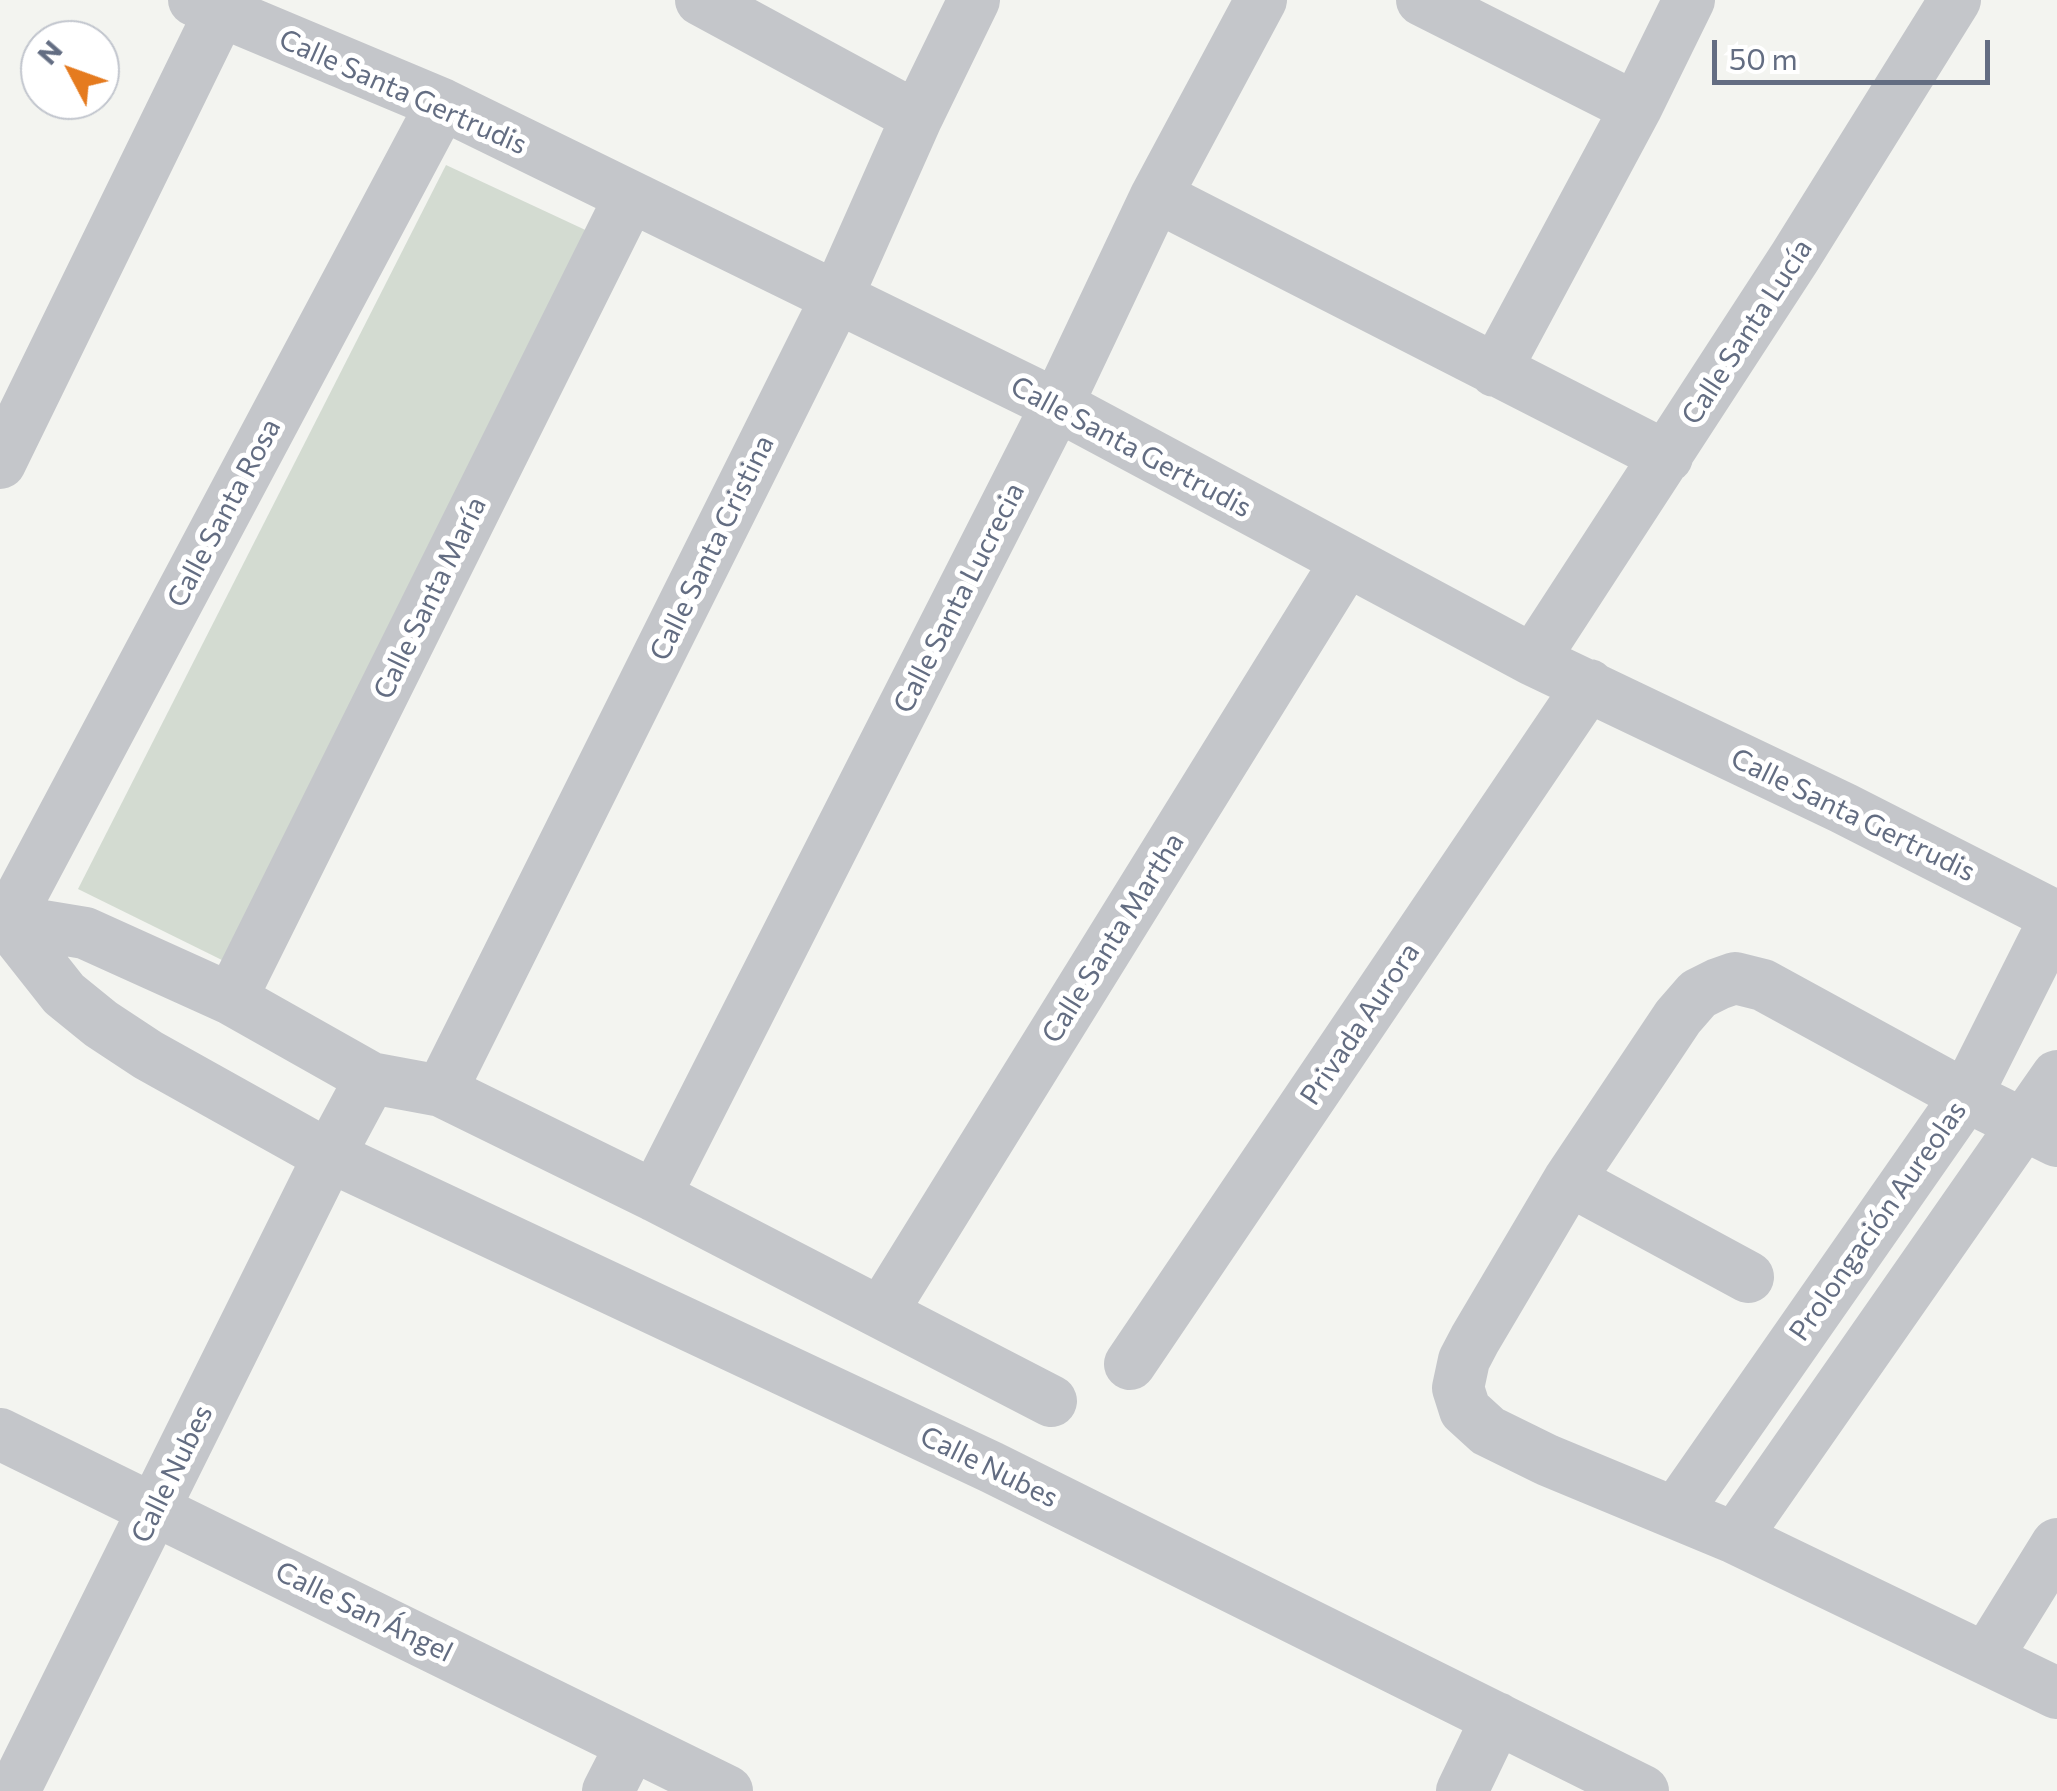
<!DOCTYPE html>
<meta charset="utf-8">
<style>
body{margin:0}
#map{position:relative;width:2057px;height:1791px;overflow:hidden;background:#f3f4f0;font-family:Commissioner,sans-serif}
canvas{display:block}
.north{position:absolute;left:20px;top:20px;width:100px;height:100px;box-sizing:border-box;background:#fff;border:2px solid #c1c5cd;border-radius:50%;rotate:311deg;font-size:28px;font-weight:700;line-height:40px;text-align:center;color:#636d82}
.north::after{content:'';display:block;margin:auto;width:35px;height:45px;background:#e57b1f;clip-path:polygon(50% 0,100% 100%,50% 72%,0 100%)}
.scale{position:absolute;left:1712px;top:40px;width:278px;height:45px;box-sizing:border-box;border:5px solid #636d82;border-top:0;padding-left:12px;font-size:30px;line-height:35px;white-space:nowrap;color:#636d82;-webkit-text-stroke:8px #fff;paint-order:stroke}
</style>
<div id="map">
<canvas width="2057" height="1791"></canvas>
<div class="north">N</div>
<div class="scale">50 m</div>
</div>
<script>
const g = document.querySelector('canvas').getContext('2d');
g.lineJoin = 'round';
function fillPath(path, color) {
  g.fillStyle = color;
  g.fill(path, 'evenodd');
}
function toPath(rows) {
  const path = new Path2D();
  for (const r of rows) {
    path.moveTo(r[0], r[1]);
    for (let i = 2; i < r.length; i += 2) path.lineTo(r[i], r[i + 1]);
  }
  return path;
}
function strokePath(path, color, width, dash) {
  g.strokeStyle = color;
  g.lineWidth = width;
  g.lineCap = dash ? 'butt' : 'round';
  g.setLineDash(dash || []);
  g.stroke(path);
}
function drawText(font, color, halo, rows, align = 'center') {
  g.font = font + ' Commissioner,sans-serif';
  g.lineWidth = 10;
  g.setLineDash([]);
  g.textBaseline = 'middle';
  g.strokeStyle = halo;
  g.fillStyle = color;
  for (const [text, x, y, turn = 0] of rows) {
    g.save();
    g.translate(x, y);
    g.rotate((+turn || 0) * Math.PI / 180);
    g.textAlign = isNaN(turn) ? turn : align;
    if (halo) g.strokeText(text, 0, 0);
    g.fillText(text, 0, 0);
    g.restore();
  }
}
const green = toPath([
 [446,165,594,234,228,963,78,889]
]);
const minor = toPath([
 [194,0,442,104,1057,405,1533,660,1843,808,2057,917],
 [701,0,917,117],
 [1422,0,1636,108],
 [1156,196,1667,457],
 [1495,371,1636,108,1689,0],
 [0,463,226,0],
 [1533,660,1795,257,1955,0],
 [0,919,85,933,231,999,371,1078,441,1091,655,1196,1051,1401],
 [7,922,64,994,101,1024,148,1055,329,1156,991,1467,1643,1791],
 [7,922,442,104],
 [231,999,630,197],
 [441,1091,837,297,917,117,974,0],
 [2057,1141,1966,1096,1763,985,1735,978,1718,984,1698,994,1678,1017,1569,1180,1475,1339,1464,1360,1458,1388,1465,1410,1488,1431,1547,1460,1735,1538,2057,1693],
 [1569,1180,1748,1277],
 [655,1196,1057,405,1156,196,1261,0],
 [881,1313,1346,562],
 [1130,1364,1589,685],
 [0,1434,727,1791],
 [1676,1512,1966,1096,2056,917],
 [1735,1538,2057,1076],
 [1987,1657,2057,1544],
 [14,1791,329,1156,371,1078],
 [608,1791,631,1746],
 [1462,1791,1497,1718]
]);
const streetNames = [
 ["Calle Santa Gertrudis",403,92,24],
 ["Calle Santa Lucía",1747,332,-57],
 ["Calle Santa Gertrudis",1131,447,28],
 ["Calle Santa Rosa",224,513,-62],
 ["Calle Santa Cristina",712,548,-64],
 ["Calle Santa María",430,598,-64],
 ["Calle Santa Lucrecia",959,598,-63],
 ["Calle Santa Gertrudis",1853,815,26],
 ["Calle Santa Martha",1113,938,-58],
 ["Privada Aurora",1360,1024,-56],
 ["Prolongación Aureolas",1878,1221,-55],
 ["Calle Nubes",989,1467,26],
 ["Calle Nubes",172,1474,-64],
 ["Calle San Ángel",364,1612,26]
];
fillPath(green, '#d3dbd1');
strokePath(minor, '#c4c6ca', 52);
drawText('28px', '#636d82', '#fff', streetNames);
</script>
